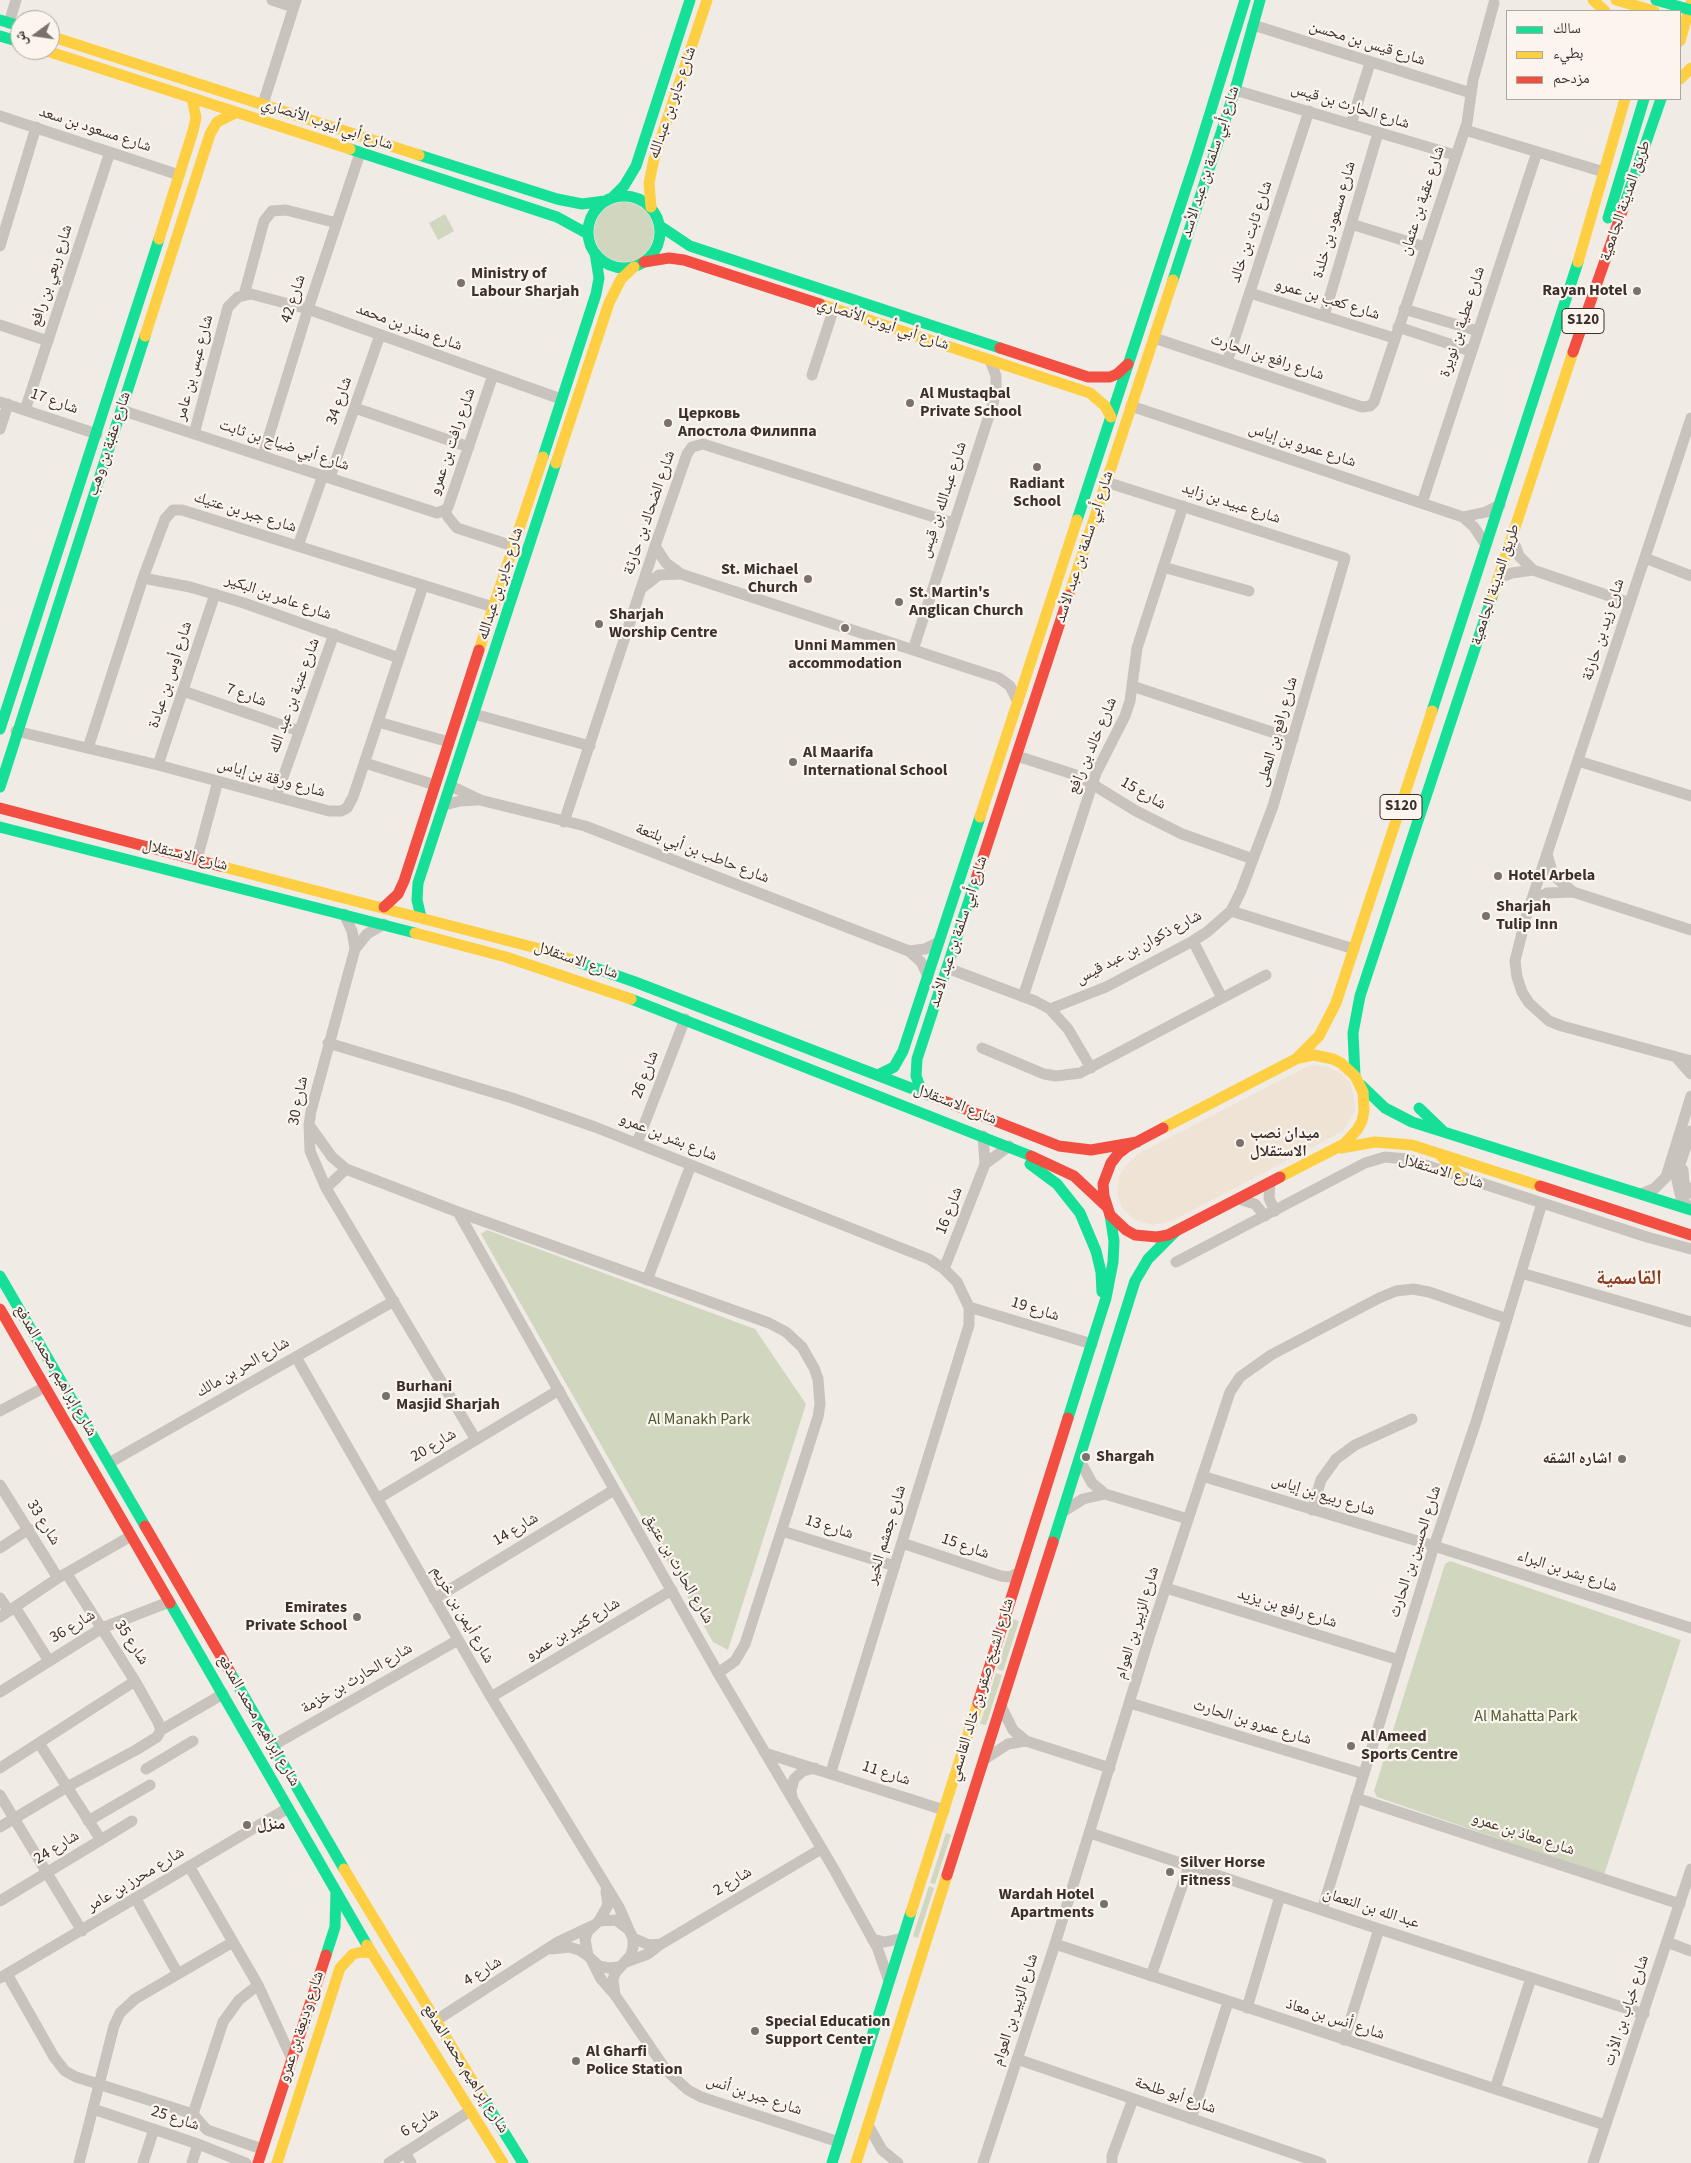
<!DOCTYPE html>
<meta charset="utf-8">
<style>
body{margin:0}
#map{position:relative;width:1691px;height:2163px;overflow:hidden;background:#f0ebe5;font-family:"Source Sans 3","Noto Naskh Arabic",sans-serif}
canvas{display:block}
.legend{position:absolute;left:1506px;top:10px;width:175px;height:90px;box-sizing:border-box;background:#fbf5ee;border:1px solid #aea6a0;margin:0;padding:6px 9px;list-style:none;font-size:15px;color:#3b302b}
.legend li{display:flex;align-items:center;gap:10px;height:25px}
.legend b{width:25px;border:1px solid #aea6a0}
.north{position:absolute;left:10px;top:10px;width:50px;height:50px;box-sizing:border-box;background:#fbf5ee;border:1px solid #aea6a0;border-radius:50%;rotate:256deg;font-size:14px;font-weight:700;line-height:20px;text-align:center;color:#3b302b}
.north::after{content:'';display:block;margin:auto;width:18px;height:22px;background:#7a716c;clip-path:polygon(50% 0,100% 100%,50% 72%,0 100%)}
</style>
<div id="map">
<canvas width="1691" height="2163"></canvas>
<ul class="legend">
<li><b style="height:6px;background:#16e098"></b>سالك</li>
<li><b style="height:6px;background:#ffcf43"></b>بطيء</li>
<li><b style="height:6px;background:#f24e42"></b>مزدحم</li>
</ul>
<div class="north">ش</div>
</div>
<script>
const g = document.querySelector('canvas').getContext('2d');
g.lineJoin = 'round';
function fillPath(path, color) {
  g.fillStyle = color;
  g.fill(path, 'evenodd');
}
function toPath(rows) {
  const path = new Path2D();
  for (const r of rows) {
    if (r.length === 3) {
      path.moveTo(r[0] + r[2], r[1]);
      path.arc(r[0], r[1], r[2], 0, 2 * Math.PI);
      continue;
    }
    path.moveTo(r[0], r[1]);
    for (let i = 2; i < r.length; i += 2) path.lineTo(r[i], r[i + 1]);
  }
  return path;
}
function strokePath(path, color, width, dash) {
  g.strokeStyle = color;
  g.lineWidth = width;
  g.lineCap = dash ? 'butt' : 'round';
  g.setLineDash(dash || []);
  g.stroke(path);
}
function drawText(font, color, halo, rows, align = 'center') {
  g.font = font + ' "Source Sans 3","Noto Naskh Arabic",sans-serif';
  g.lineWidth = 4.5;
  g.setLineDash([]);
  g.textBaseline = 'middle';
  g.strokeStyle = halo;
  g.fillStyle = color;
  for (const [text, x, y, turn = 0] of rows) {
    g.save();
    g.translate(x, y);
    g.rotate((+turn || 0) * Math.PI / 180);
    g.textAlign = isNaN(turn) ? turn : align;
    if (halo) g.strokeText(text, 0, 0);
    g.fillText(text, 0, 0);
    g.restore();
  }
}
const green = toPath([
 [624,232,30],
 [445,214,454,231,438,240,429,223],
 [487,1230,755,1329,806,1404,728,1650,713,1642,481,1234],
 [1450,1561,1681,1640,1604,1875,1377,1797,1374,1791,1445,1564],
 [1013,1619,1019,1621,1003,1671,997,1669],
 [996,1673,1002,1675,986,1725,980,1724],
 [946,1833,951,1835,935,1884,930,1883],
 [929,1886,934,1888,918,1938,913,1936]
]);
const plaza = toPath([
 [1310,1065,1328,1067,1342,1074,1350,1083,1354,1097,1355,1111,1343,1131,1172,1221,1153,1225,1135,1220,1122,1208,1117,1192,1119,1177,1126,1165,1138,1154]
]);
const street = toPath([
 [272,0,293,7],
 [9,23,16,0],
 [1253,25,1471,93],
 [1235,90,1455,155],
 [263,104,296,0],
 [0,116,179,175],
 [1351,124,1370,63],
 [1465,130,1604,172],
 [1351,224,1425,247],
 [0,246,36,127],
 [1250,293,1394,338],
 [244,295,264,221,272,211,286,210,337,223],
 [1404,309,1478,331],
 [1324,316,1378,133],
 [0,325,48,341],
 [1398,327,1471,351],
 [1154,338,1362,407,1370,406,1374,402,1467,123,1473,80,1494,3],
 [1227,362,1309,111],
 [812,375,834,308],
 [0,402,97,434],
 [1131,406,1463,517,1474,527,1486,545],
 [355,408,469,447],
 [25,410,110,152],
 [121,410,437,513,445,510,448,507,493,375],
 [1691,418,1526,917,1515,961,1517,977,1522,992,1529,1003,1549,1021,1562,1026,1691,1061],
 [0,429,8,404],
 [194,434,228,307,238,297,251,294,308,309,561,399],
 [263,455,308,309,360,153],
 [330,477,380,335],
 [1422,503,1537,152],
 [445,510,448,517,457,528,513,546],
 [1463,517,1486,512,1500,505],
 [1512,537,1519,556,1533,570,1630,603],
 [298,546,323,475],
 [655,546,666,563,681,574,999,678,1010,686,1018,702],
 [1645,558,1691,576],
 [1163,567,1249,591],
 [143,578,190,587,244,603,399,658],
 [1498,578,1512,573,1533,570],
 [642,588,659,575,679,574],
 [913,650,996,394,996,376,990,360],
 [1132,686,1293,739],
 [183,691,299,731],
 [474,714,590,746],
 [378,722,449,742],
 [16,731,158,765,329,811,341,811,347,808,353,797,423,586],
 [88,748,143,578,165,519,173,510,182,510,493,607],
 [1017,756,1079,776,1136,811,1182,834,1253,859],
 [1578,761,1691,796],
 [365,763,435,785],
 [158,765,215,594],
 [451,786,480,800,585,826,909,951,921,962,928,976],
 [276,797,334,634],
 [445,805,460,801,478,800],
 [564,822,655,546,687,454,692,447,703,444,953,523],
 [1547,854,1553,875,1573,892],
 [197,859,218,781],
 [1532,906,1540,897,1547,893,1573,892,1691,930],
 [1231,911,1354,949],
 [344,914,352,931,355,949,311,1111,309,1125,310,1151,326,1188,476,1440],
 [1193,941,1222,998],
 [355,949,367,934,384,924],
 [909,951,925,949,939,942],
 [947,968,1035,1001,1050,1009,1068,1029,1091,1068],
 [1023,997,1096,773,1125,716,1130,701,1137,648,1183,506],
 [1050,1009,1106,987,1193,941,1207,932,1231,911,1241,891,1273,806,1345,558,1106,482],
 [328,1043,512,1098,595,1127,929,1259,944,1269,957,1282,969,1307,969,1325,831,1772],
 [982,1048,1044,1074,1056,1076,1080,1073,1266,975],
 [1676,1057,1691,1074],
 [309,1125,332,1157,346,1169,458,1212,769,1323,786,1332,802,1347,814,1368,818,1379,820,1404,818,1417,745,1644,735,1661,718,1673],
 [637,1143,685,1019],
 [985,1164,1009,1146],
 [1683,1170,1684,1183,1691,1193],
 [1270,1183,1269,1198,1275,1211],
 [326,1188,346,1169],
 [1641,1194,1655,1188,1666,1177,1691,1096],
 [1239,1199,1255,1204,1265,1216],
 [1690,1208,1681,1198,1676,1176,1691,1131],
 [458,1212,718,1673,835,1871,877,1947,889,1981],
 [1176,1262,1365,1163,1385,1157,1407,1159,1647,1237,1691,1249],
 [944,1269,985,1164,983,1136],
 [1521,1273,1691,1322],
 [647,1280,691,1165],
 [969,1307,1092,1344],
 [296,1357,491,1697,619,1907,629,1930],
 [0,1411,45,1387],
 [1080,1461,1092,1483,1105,1494,1188,1519],
 [109,1463,394,1301],
 [1202,1476,1434,1546,1691,1628],
 [0,1485,58,1578],
 [377,1499,559,1390],
 [1312,1510,1321,1480,1336,1459,1355,1445,1412,1419],
 [1064,1511,1083,1499,1105,1494],
 [782,1531,895,1566],
 [902,1543,1001,1576,1010,1577,1018,1573],
 [0,1548,29,1529],
 [1166,1588,1399,1660],
 [0,1598,9,1611],
 [434,1599,614,1490],
 [15,1607,49,1661],
 [0,1617,58,1578,131,1536],
 [0,1692,102,1628,169,1602],
 [491,1697,672,1590],
 [1130,1703,1364,1774],
 [1001,1706,1013,1730,1026,1741,1110,1768],
 [161,1730,223,1694],
 [39,1743,101,1840],
 [272,1746,458,1640],
 [765,1753,944,1810],
 [985,1759,1008,1744,1026,1741],
 [0,1768,135,1681],
 [146,1769,193,1741],
 [0,1795,82,1931],
 [792,1797,791,1791,794,1779,803,1771,815,1768],
 [1356,1798,1680,1904],
 [88,1821,150,1785],
 [0,1827,67,1787,136,1750,157,1737,161,1730,158,1722,135,1681,67,1574],
 [1090,1833,1379,1929,1644,2014],
 [189,1866,258,1985,292,2059],
 [136,1899,178,1974],
 [0,1901,132,1821],
 [1322,1910,1434,1546,1476,1422,1542,1203],
 [599,1921,608,1905,606,1891],
 [633,1938,649,1945,661,1944],
 [872,1939,885,1942,903,1938],
 [1667,1942,1691,1951],
 [1055,1944,1605,2125],
 [552,1949,569,1947,579,1950,588,1956],
 [592,1961,601,1979,615,1995,666,2070,688,2090,701,2097,839,2142],
 [626,1962,648,1954,661,1944,821,1849],
 [7,1974,54,2057,65,2071,76,2077,193,2114,207,2130,262,2149],
 [1151,1976,1189,1866],
 [0,1978,288,1808],
 [615,1995,613,1980,615,1973,631,1955,633,1947,633,1938,629,1930,616,1920,599,1921,588,1931,585,1939,588,1956,599,1966,609,1968,618,1967],
 [1247,2008,1280,1896],
 [435,2021,558,1942,594,1925],
 [1344,2040,1379,1929],
 [1017,2059,1321,2163],
 [1495,2089,1531,1978],
 [93,2109,198,2144,246,2163],
 [193,2114,223,2022,239,2000,258,1985],
 [1191,2119,1228,2002],
 [868,2125,882,2150,898,2163],
 [405,2152,411,2163],
 [79,2163,114,2026,120,2013,135,1999,233,1942],
 [143,2163,154,2129],
 [192,2163,198,2144],
 [389,2163,470,2111],
 [983,2163,1055,1944,1150,1635,1230,1392,1240,1377,1271,1355,1379,1298,1396,1291,1413,1289,1429,1292,1507,1319],
 [1112,2163,1112,2156,1133,2099],
 [1593,2163,1691,1869]
]);
const fast = toPath([
 [0,20,20,26],
 [0,36,20,42],
 [350,149,557,217,588,234],
 [419,155,557,199,582,204,605,201],
 [624,232,36],
 [613,197,624,186,636,166,690,0],
 [1625,203,1661,99],
 [1608,218,1644,99],
 [660,226,690,246,1000,348],
 [1173,280,1235,90,1260,0],
 [543,457,596,294,599,278,595,253],
 [1077,520,1197,155,1245,0],
 [1432,711,1578,262],
 [0,729,159,239],
 [0,787,145,336],
 [0,827,415,933],
 [421,917,417,900,418,883,556,463],
 [575,961,635,982,934,1097],
 [631,999,1031,1156],
 [878,1075,894,1067,903,1051,980,817],
 [1355,1076,1353,1033,1360,996,1493,594],
 [1361,1085,1385,1108,1412,1122,1691,1210],
 [922,1092,916,1076,917,1059,977,876],
 [1419,1108,1444,1132],
 [1030,1164,1057,1184,1080,1213,1096,1251,1101,1272,1102,1292],
 [0,1276,145,1526],
 [1068,1418,1106,1298,1113,1262,1114,1241,1110,1215],
 [1053,1542,1135,1281,1148,1259,1177,1230],
 [170,1603,367,1945],
 [230,1672,344,1869],
 [326,1955,335,1927,336,1892],
 [481,2095,523,2163],
 [832,2163,911,1912]
]);
const slow = toPath([
 [1593,0,1605,11],
 [1616,0,1654,11],
 [50,36,419,155],
 [1680,41,1691,3],
 [44,50,350,149],
 [1680,79,1691,68],
 [651,207,649,183,654,159,707,0],
 [159,239,193,131,196,118,192,98],
 [1578,262,1625,99],
 [820,304,1090,393,1105,406,1111,417],
 [145,336,210,134,217,122,235,113],
 [556,463,609,303,621,279,634,267],
 [1493,594,1573,352],
 [1069,595,1173,280],
 [479,650,543,457],
 [980,817,1077,520],
 [220,866,544,950,575,961],
 [415,933,506,957,631,999],
 [1296,1059,1319,1036,1336,1003,1432,711],
 [1163,1128,1296,1059,1314,1055],
 [1341,1148,1375,1142,1412,1145,1540,1186],
 [1441,1156,1461,1177],
 [1280,1177,1344,1144,1357,1130,1362,1121,1364,1111,1363,1092,1355,1076,1341,1063,1333,1059,1314,1055],
 [344,1869,481,2095],
 [911,1912,978,1703],
 [367,1945,503,2163],
 [277,2163,340,1968,353,1954,362,1952,372,1953],
 [856,2163,947,1875]
]);
const jam = toPath([
 [644,262,669,258,684,260,820,304],
 [1000,348,1088,377,1110,377,1117,374,1128,364],
 [1573,352,1625,203],
 [0,808,220,866],
 [977,876,1069,595],
 [384,907,398,894,404,881,479,650],
 [934,1097,1059,1146,1091,1150,1137,1142],
 [1163,1128,1127,1147,1118,1154,1111,1163,1103,1184,1104,1196,1110,1215,1126,1230,1135,1235,1157,1237,1168,1235,1280,1177],
 [1031,1156,1074,1176,1107,1207],
 [1540,1186,1691,1235],
 [0,1309,170,1603],
 [145,1526,230,1672],
 [978,1703,1068,1418],
 [947,1875,1053,1542],
 [258,2163,326,1955]
]);
const fastBridge = toPath([
 [1656,0,1691,10]
]);
const markers = [
 [461,283,5,"#7a716c"],
 [1637,291,5,"#7a716c"],
 [910,403,5,"#7a716c"],
 [668,423,5,"#7a716c"],
 [1037,467,5,"#7a716c"],
 [808,579,5,"#7a716c"],
 [899,602,5,"#7a716c"],
 [599,624,5,"#7a716c"],
 [845,628,5,"#7a716c"],
 [793,762,5,"#7a716c"],
 [1498,876,5,"#7a716c"],
 [1486,916,5,"#7a716c"],
 [1240,1143,5,"#7a716c"],
 [386,1396,5,"#7a716c"],
 [1086,1457,5,"#7a716c"],
 [1622,1459,5,"#7a716c"],
 [357,1617,5,"#7a716c"],
 [1351,1746,5,"#7a716c"],
 [247,1825,5,"#7a716c"],
 [1170,1872,5,"#7a716c"],
 [1104,1904,5,"#7a716c"],
 [755,2031,5,"#7a716c"],
 [576,2061,5,"#7a716c"]
];
const shields = [
 [1583,321,42],
 [1401,807,42]
];
const shieldNames = [
 ["S120",1583,321],
 ["S120",1401,807]
];
const streetNames = [
 ["شارع قيس بن محسن",1367,44,17],
 ["شارع جابر بن عبدالله",673,103,-71],
 ["شارع الحارث بن قيس",1350,107,17],
 ["شارع أبي أيوب الأنصاري",327,125,18],
 ["شارع مسعود بن سعد",95,130,18],
 ["شارع أبي سلمة بن عبد الأسد",1211,162,-72],
 ["شارع عقبة بن عثمان",1423,201,-72],
 ["طريق المدينة الجامعية",1626,201,-71],
 ["شارع مسعود بن خلدة",1335,220,-74],
 ["شارع ثابت بن خالد",1252,232,-72],
 ["شارع ربعي بن رافع",52,276,-72],
 ["شارع 42",294,299,-72],
 ["شارع كعب بن عمرو",1327,300,17],
 ["شارع عطية بن نويرة",1463,322,-72],
 ["شارع أبي أيوب الأنصاري",883,325,18],
 ["شارع منذر بن محمد",409,328,20],
 ["شارع رافع بن الحارث",1267,358,18],
 ["شارع عبس بن عامر",195,368,-75],
 ["شارع 34",340,401,-71],
 ["شارع 17",54,402,19],
 ["شارع رافت بن عمرو",453,442,-71],
 ["شارع عقبة بن وهب",110,444,-72],
 ["شارع أبي ضياح بن ثابت",284,446,18],
 ["شارع عمرو بن إياس",1302,446,18],
 ["شارع عبدالله بن قيس",944,500,-72],
 ["شارع عبيد بن زايد",1231,504,18],
 ["شارع جبر بن عتيك",245,513,17],
 ["شارع الضحاك بن حارثة",650,513,-71],
 ["شارع أبي سلمة بن عبد الأسد",1085,547,-72],
 ["شارع جابر بن عبدالله",501,584,-72],
 ["طريق المدينة الجامعية",1496,585,-72],
 ["شارع عامر بن البكير",278,598,19],
 ["شارع زيد بن حارثة",1604,630,-72],
 ["شارع أوس بن عبادة",171,675,-72],
 ["شارع 7",246,696,19],
 ["شارع عتبة بن عبد الله",295,696,-70],
 ["شارع رافع بن المعلى",1278,732,-74],
 ["شارع خالد بن رافع",1093,746,-67],
 ["شارع ورقة بن إياس",271,779,15],
 ["شارع 15",1143,794,30],
 ["شارع حاطب بن أبي بلتعة",702,854,21],
 ["شارع الاستقلال",185,856,14],
 ["شارع أبي سلمة بن عبد الأسد",959,932,-72],
 ["شارع ذكوان بن عبد قيس",1139,948,-28],
 ["شارع الاستقلال",576,961,19],
 ["شارع 26",646,1075,-69],
 ["شارع 30",299,1101,-79],
 ["شارع الاستقلال",955,1105,21],
 ["شارع بشر بن عمرو",668,1138,22],
 ["شارع الاستقلال",1441,1172,17],
 ["شارع 16",950,1211,-69],
 ["شارع 19",1035,1310,17],
 ["شارع الحر بن مالك",243,1368,-30],
 ["شارع إبراهيم محمد المدفع",55,1371,60],
 ["شارع 20",434,1446,-31],
 ["شارع ربيع بن إياس",1323,1496,17],
 ["شارع 33",43,1523,58],
 ["شارع 13",829,1528,17],
 ["شارع 14",516,1530,-31],
 ["شارع جعشم الخير",887,1535,-73],
 ["شارع 15",965,1547,19],
 ["شارع الحسين بن الحارث",1416,1552,-72],
 ["شارع الحارث بن عتيق",678,1569,60],
 ["شارع بشر بن البراء",1567,1572,18],
 ["شارع رافع بن يزيد",1287,1609,17],
 ["شارع أيمن بن خريم",462,1615,60],
 ["شارع الزبير بن العوام",1138,1623,-73],
 ["شارع 36",73,1627,-31],
 ["شارع كثير بن عمرو",573,1630,-31],
 ["شارع 35",131,1643,57],
 ["شارع الحارث بن خزمة",357,1679,-30],
 ["شارع الشيخ صقر بن خالد القاسمي",982,1690,-73],
 ["شارع إبراهيم محمد المدفع",258,1721,60],
 ["شارع عمرو بن الحارث",1252,1723,17],
 ["شارع 11",886,1774,18],
 ["شارع معاذ بن عمرو",1523,1835,18],
 ["شارع 24",57,1848,-32],
 ["شارع محرز بن عامر",136,1880,-31],
 ["شارع 2",733,1882,-31],
 ["عبد الله بن النعمان",1371,1909,18],
 ["شارع 4",483,1972,-32],
 ["شارع الزبير بن العوام",1016,2010,-72],
 ["شارع خباب بن الأرت",1627,2011,-72],
 ["شارع أنس بن معاذ",1335,2020,18],
 ["شارع وديعة بن عمرو",302,2027,-72],
 ["شارع إبراهيم محمد المدفع",465,2069,58],
 ["شارع جبر بن أنس",754,2096,18],
 ["شارع أبو طلحة",1175,2096,19],
 ["شارع 25",175,2119,18],
 ["شارع 6",420,2123,-32]
];
const poiNames = [
 ["Ministry of",471,274],
 ["Labour Sharjah",471,292],
 ["Rayan Hotel",1627,291,"right"],
 ["Al Mustaqbal",920,394],
 ["Private School",920,412],
 ["Церковь",678,414],
 ["Апостола Филиппа",678,432],
 ["Radiant",1037,484,"center"],
 ["School",1037,502,"center"],
 ["St. Michael",798,570,"right"],
 ["Church",798,588,"right"],
 ["St. Martin's",909,593],
 ["Anglican Church",909,611],
 ["Sharjah",609,615],
 ["Worship Centre",609,633],
 ["Unni Mammen",845,646,"center"],
 ["accommodation",845,664,"center"],
 ["Al Maarifa",803,753],
 ["International School",803,771],
 ["Hotel Arbela",1508,876],
 ["Sharjah",1496,907],
 ["Tulip Inn",1496,925],
 ["ميدان نصب",1250,1134],
 ["الاستقلال",1250,1152],
 ["Burhani",396,1387],
 ["Masjid Sharjah",396,1405],
 ["Shargah",1096,1457],
 ["اشاره الشقه",1612,1459,"right"],
 ["Emirates",347,1608,"right"],
 ["Private School",347,1626,"right"],
 ["Al Ameed",1361,1737],
 ["Sports Centre",1361,1755],
 ["منزل",257,1825],
 ["Silver Horse",1180,1863],
 ["Fitness",1180,1881],
 ["Wardah Hotel",1094,1895,"right"],
 ["Apartments",1094,1913,"right"],
 ["Special Education",765,2022],
 ["Support Center",765,2040],
 ["Al Gharfi",586,2052],
 ["Police Station",586,2070]
];
const parkNames = [
 ["Al Manakh Park",699,1420],
 ["Al Mahatta Park",1526,1717]
];
const districtNames = [
 ["القاسمية",1629,1279]
];
fillPath(green, '#d1d6bf');
fillPath(plaza, '#eee3d5');
strokePath(street, '#c9c3be', 11);
strokePath(fast, '#16e098', 11);
strokePath(slow, '#ffcf43', 11);
strokePath(jam, '#f24e42', 11);
strokePath(fastBridge, '#16e098', 11);
for (const [x, y, r, color] of markers) {
  const dot = new Path2D();
  dot.arc(x, y, r, 0, 2 * Math.PI);
  g.fillStyle = color;
  g.fill(dot);
  strokePath(dot, '#fbf5ee', 2);
}
for (const [x, y, w] of shields) {
  const box = new Path2D();
  box.roundRect(x - w / 2, y - 12.5, w, 25, 4);
  g.fillStyle = '#fbf5ee';
  g.fill(box);
  strokePath(box, '#3b302b', 1);
}
drawText('bold 15px', '#3b302b', null, shieldNames);
drawText('16px', '#3b302b', '#fbf5ee', streetNames);
drawText('bold 16px', '#3b302b', '#fbf5ee', poiNames, 'left');
drawText('16px', '#4a5a2e', '#fbf5ee', parkNames);
drawText('bold 21px', '#8c3b22', '#fbf5ee', districtNames);
</script>
